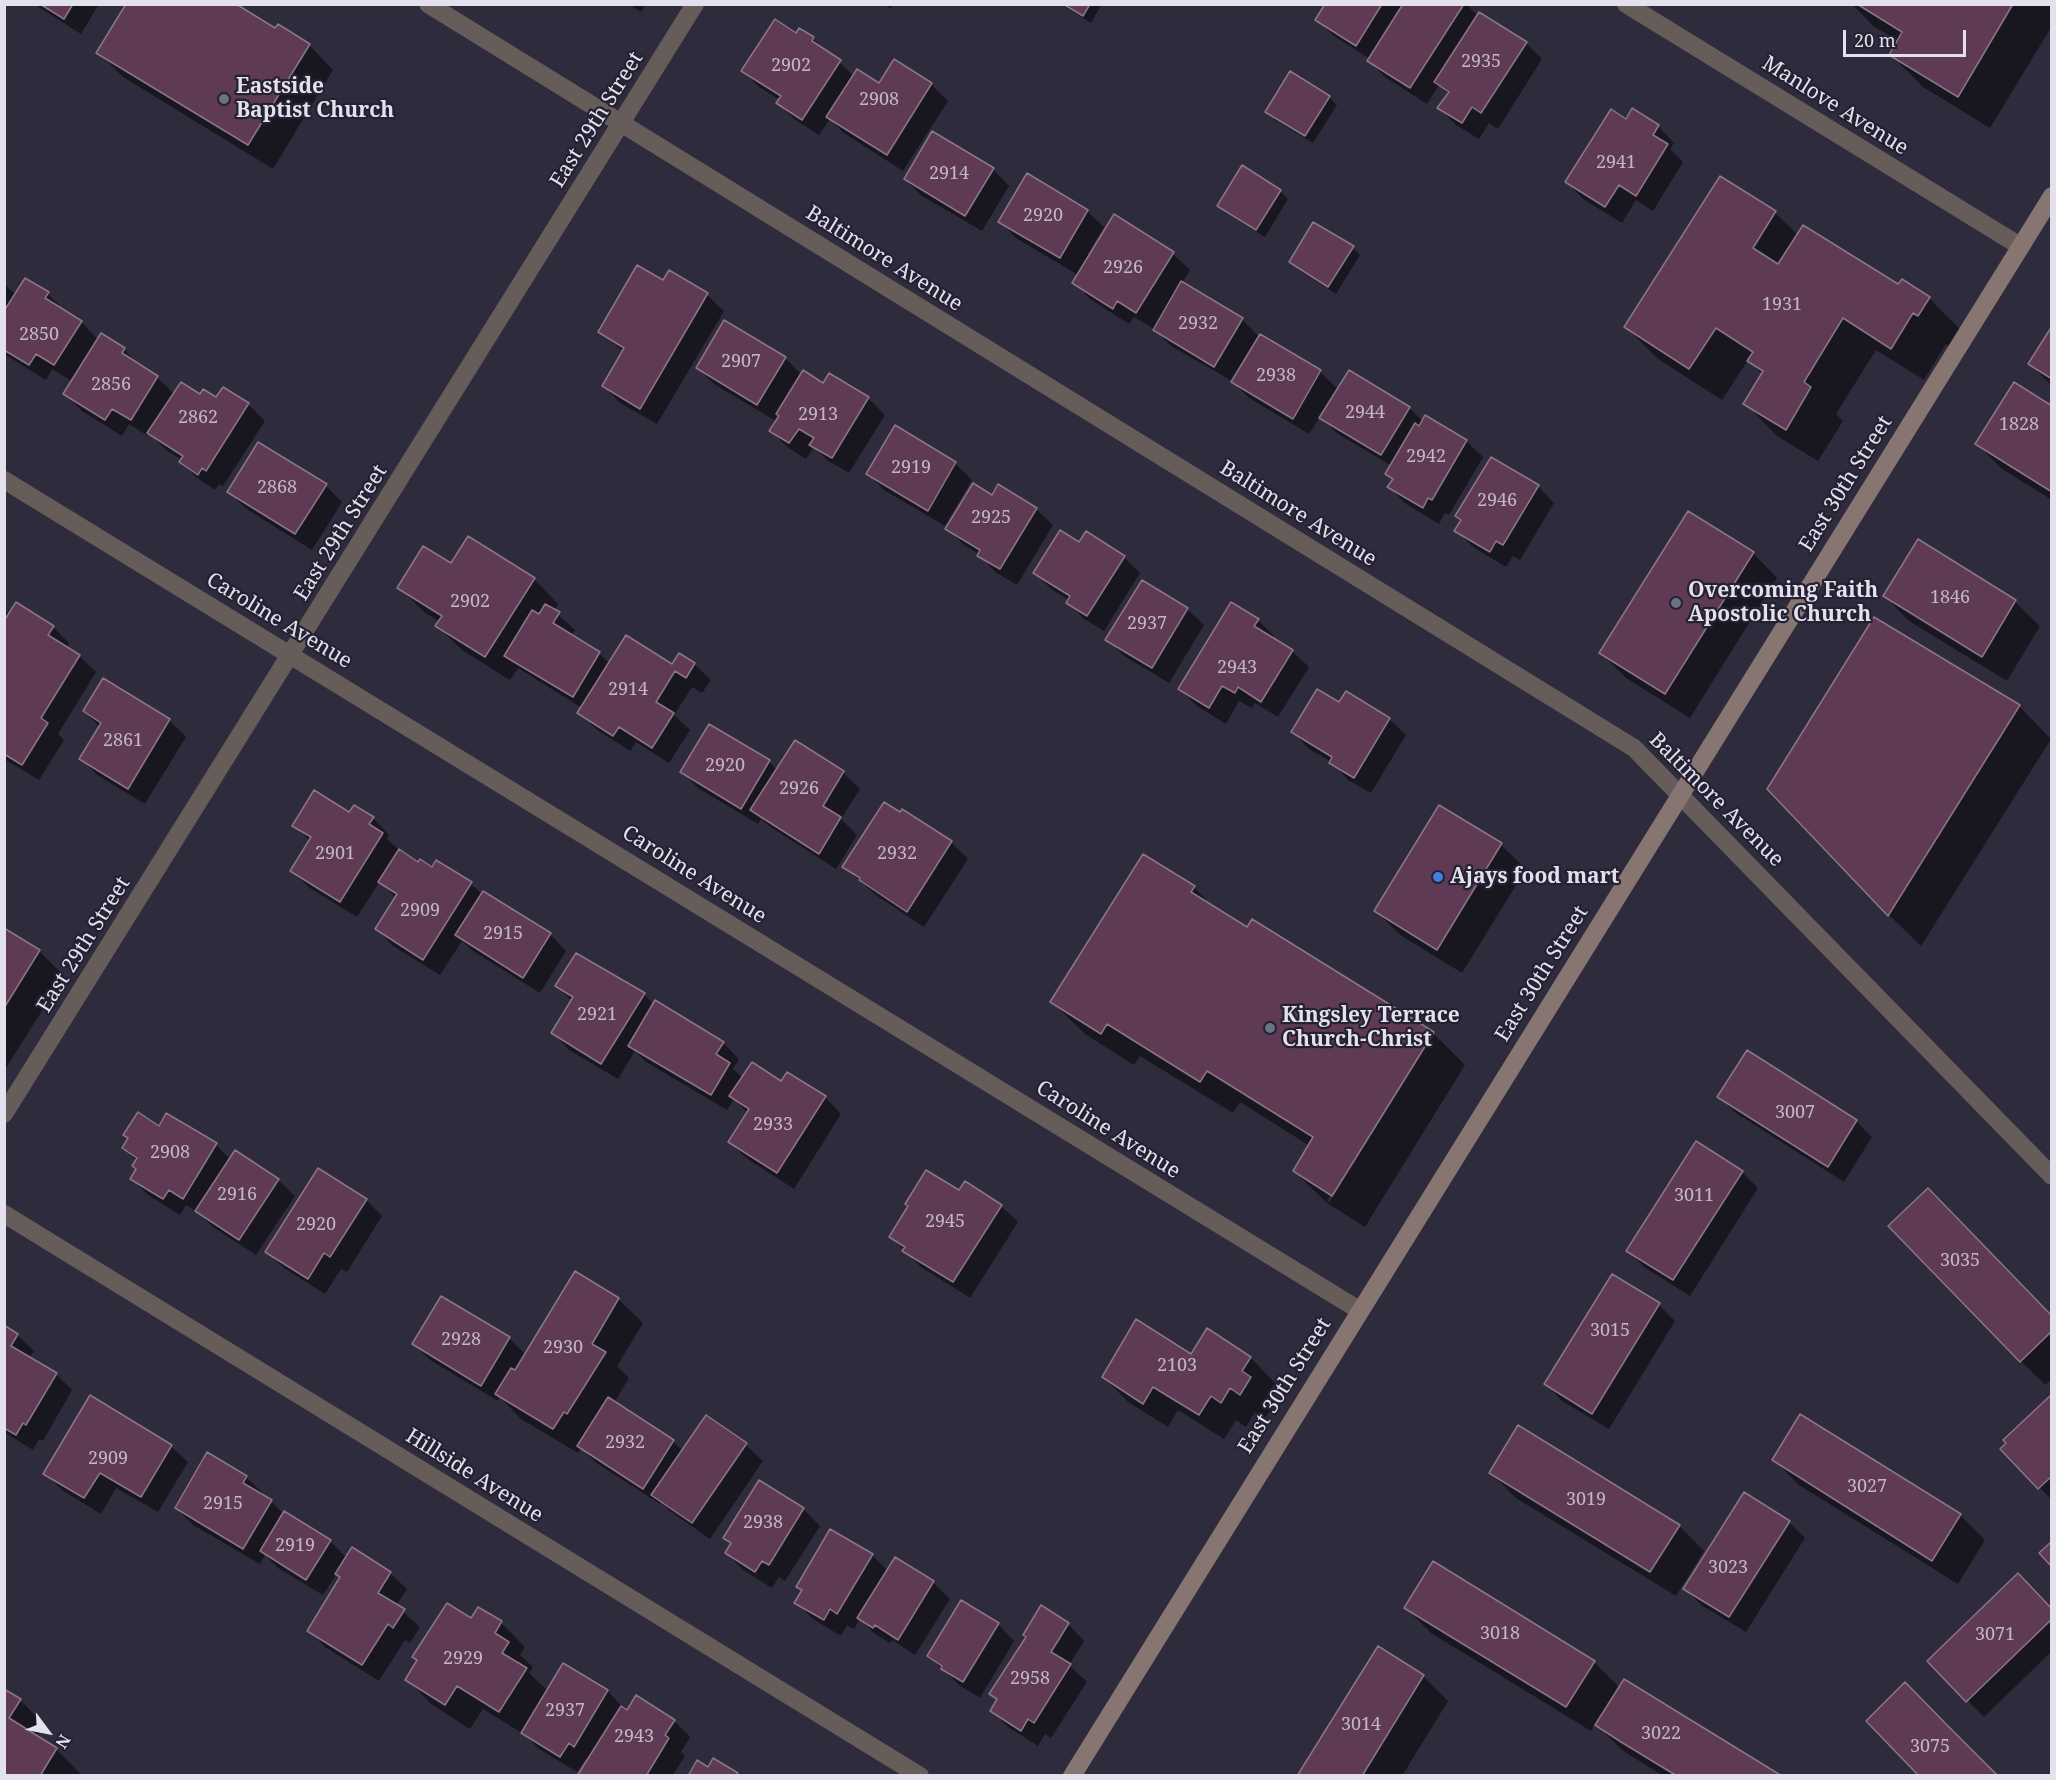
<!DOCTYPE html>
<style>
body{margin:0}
#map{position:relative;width:2056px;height:1780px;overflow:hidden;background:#2e2b3d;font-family:"Noto Serif",serif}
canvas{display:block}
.frame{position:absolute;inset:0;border:6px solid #e3e1ed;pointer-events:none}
.north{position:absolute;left:18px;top:1702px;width:60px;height:60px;-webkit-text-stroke:4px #252133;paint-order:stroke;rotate:122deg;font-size:16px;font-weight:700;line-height:24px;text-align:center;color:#e3e1ed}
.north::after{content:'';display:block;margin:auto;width:21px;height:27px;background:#e3e1ed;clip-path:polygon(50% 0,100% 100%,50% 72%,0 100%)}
.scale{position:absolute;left:1843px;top:30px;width:123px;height:27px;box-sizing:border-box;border:3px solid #e3e1ed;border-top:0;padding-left:8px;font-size:18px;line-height:21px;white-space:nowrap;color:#e3e1ed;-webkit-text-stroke:4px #252133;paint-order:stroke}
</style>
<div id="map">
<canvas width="2056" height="1780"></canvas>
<div class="frame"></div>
<div class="north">N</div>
<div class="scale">20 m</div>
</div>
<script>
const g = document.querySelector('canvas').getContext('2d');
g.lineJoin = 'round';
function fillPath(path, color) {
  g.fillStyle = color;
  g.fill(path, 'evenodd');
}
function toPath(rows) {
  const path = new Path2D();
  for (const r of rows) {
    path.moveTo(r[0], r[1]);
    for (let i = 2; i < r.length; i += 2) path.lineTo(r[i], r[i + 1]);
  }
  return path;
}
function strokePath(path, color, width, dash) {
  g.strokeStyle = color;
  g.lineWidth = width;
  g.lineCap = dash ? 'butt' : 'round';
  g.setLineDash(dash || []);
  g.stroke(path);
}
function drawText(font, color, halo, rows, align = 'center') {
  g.font = font + ' "Noto Serif",serif';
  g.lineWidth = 4.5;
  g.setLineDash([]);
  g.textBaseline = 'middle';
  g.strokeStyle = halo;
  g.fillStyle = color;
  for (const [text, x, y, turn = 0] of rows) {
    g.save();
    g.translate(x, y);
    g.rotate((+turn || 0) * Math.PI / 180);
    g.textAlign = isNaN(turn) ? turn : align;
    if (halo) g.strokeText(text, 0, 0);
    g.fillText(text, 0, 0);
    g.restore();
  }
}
const shadow = toPath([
 [34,4,99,4,81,34],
 [628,4,646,4,641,12],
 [884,4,894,4,891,9],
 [1060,4,1102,4,1091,23],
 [1327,4,1466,4,1478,16,1526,43,1542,59,1498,129,1489,123,1479,139,1456,125,1439,108,1449,94,1439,85,1427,104,1385,77,1369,61,1370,59,1334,36,1317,20],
 [1852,4,2052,4,2052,26,1990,128,1923,87,1891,55,1899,41,1873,26],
 [276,30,309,45,333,70,273,169,123,77,98,52],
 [799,30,813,39,854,76,879,86,895,61,931,84,948,101,903,171,844,133,830,119,819,135,794,119,778,103,780,100,759,87,743,71,796,35],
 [1329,97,1337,105,1313,143,1275,120,1267,112],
 [1626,121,1658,126,1674,143,1670,149,1683,162,1653,211,1636,200,1622,223,1583,199,1567,182],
 [993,169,1009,186,982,231,922,196,905,179],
 [1720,178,1775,213,1798,235,1899,286,1929,298,1961,330,1951,347,1946,344,1924,380,1876,350,1836,414,1843,421,1818,461,1777,436,1745,403,1763,375,1748,360,1722,400,1658,359,1626,327],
 [1280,191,1288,199,1265,237,1226,213,1218,205],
 [1087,211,1104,227,1088,254,1090,256,1115,216,1173,254,1190,270,1182,283,1242,319,1259,337,1320,372,1339,390,1349,372,1409,408,1423,421,1466,441,1483,457,1449,515,1445,513,1439,524,1406,504,1389,487,1393,480,1387,474,1392,466,1338,434,1320,417,1309,434,1249,398,1232,381,1171,346,1154,329,1134,317,1129,324,1090,299,1074,282,1078,275,1016,238,1000,221],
 [1353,248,1360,255,1336,294,1299,270,1291,262],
 [669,272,707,295,724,311,657,424,620,403,604,386,624,352,600,332,663,282],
 [4,284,16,295,48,294,64,310,64,311,81,322,99,340,124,349,140,367,157,377,174,394,217,399,224,389,248,404,265,421,223,486,219,484,215,490,197,478,181,462,182,460,166,450,149,433,148,436,129,424,122,436,82,411,65,394,73,382,52,369,46,380,4,354],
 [2052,329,2052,386,2030,364],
 [785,358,802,375,824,385,868,398,885,415,849,473,828,461,814,447,806,459,787,447,771,430,780,416,778,414,774,420,714,384,697,368],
 [2052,407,2052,500,2002,469,1977,444],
 [895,427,955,463,972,480,945,526,884,490,868,474],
 [326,486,342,502,312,550,245,508,229,492],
 [1538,486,1554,503,1520,560,1513,556,1506,567,1473,547,1456,531],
 [992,497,1036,509,1053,525,1017,585,995,572,979,554,964,545,947,528],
 [1918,541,2015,602,2040,626,2007,681,1909,621,1885,596],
 [1079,544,1124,557,1140,573,1104,631,1084,619,1068,602,1069,600,1051,589,1035,572],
 [1753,553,1777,578,1690,718,1626,678,1601,653],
 [452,565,534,579,558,604,554,611,575,630,571,636,599,653,610,664,673,666,694,664,711,680,702,693,692,687,674,715,690,730,669,763,636,742,630,751,596,729,579,713,582,708,518,668,510,680,462,650,437,626,440,622,424,612,399,587],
 [4,609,10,615,53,627,69,643,67,648,79,656,96,672,58,734,64,740,39,780,4,759],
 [1187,609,1204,625,1169,683,1124,656,1107,639],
 [1875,619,2019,706,2051,739,1921,946,1889,915],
 [1258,620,1274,636,1273,639,1292,651,1309,667,1278,717,1255,703,1252,708,1239,701,1226,724,1197,706,1180,689],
 [103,680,169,720,186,737,145,804,97,775,81,758,100,727,84,711],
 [1340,705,1389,719,1406,735,1371,793,1348,780,1332,762,1309,749,1293,732],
 [795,742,843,773,860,789,841,819,857,835,836,869,769,826,761,819,758,824,698,788,682,772,769,762,777,770],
 [1440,807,1501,845,1526,869,1462,973,1400,935,1376,911],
 [903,811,951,842,968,859,924,927,877,896,844,867],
 [350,814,373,818,389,835,387,839,399,850,419,864,433,869,437,862,471,884,482,894,550,934,566,951,540,993,473,951,462,941,440,975,393,946,377,929,396,898,380,881,357,917,308,887,292,870,310,841,294,825],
 [1194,887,1216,910,1433,1033,1465,1065,1365,1227,1327,1203,1294,1171,1310,1146,1240,1102,1233,1113,1140,1056,1134,1065,1085,1034,1052,1002],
 [1427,1039,1431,1039,1329,1203,1327,1201],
 [4,929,39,951,64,976,4,1071],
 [557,986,644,994,654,1005,723,1043,739,1059,733,1069,743,1078,782,1083,825,1097,841,1114,794,1189,746,1158,730,1142,748,1113,734,1099,727,1110,646,1062,635,1051,618,1079,569,1050,553,1033,572,1001],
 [1719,1097,1856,1121,1872,1137,1844,1182,1736,1113],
 [160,1128,216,1145,231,1160,278,1180,295,1196,256,1255,213,1227,200,1214,186,1205,180,1215,148,1195,132,1179,138,1170,137,1161,124,1148],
 [1742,1172,1758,1188,1690,1296,1644,1267,1628,1250],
 [959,1192,1001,1206,1018,1222,970,1298,921,1267,891,1237],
 [366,1200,382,1216,347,1272,341,1269,325,1294,284,1268,267,1252],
 [1613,1276,1659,1305,1675,1321,1609,1429,1562,1401,1546,1384],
 [618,1299,643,1323,617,1366,629,1378,614,1403,673,1441,683,1451,707,1417,746,1445,763,1461,710,1539,670,1511,661,1502,660,1504,595,1462,581,1448,578,1453,521,1419,500,1397,498,1401,430,1360,414,1344,509,1338,526,1355],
 [2052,1317,2052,1379,2045,1385,2021,1361],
 [4,1327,17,1335,34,1351,29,1358,56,1374,72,1390,43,1441,39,1439,33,1450,4,1432],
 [1208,1331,1251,1358,1275,1383,1267,1395,1275,1403,1265,1418,1255,1412,1246,1427,1236,1420,1224,1439,1178,1410,1168,1427,1128,1402,1104,1377,1192,1356],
 [2052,1396,2052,1500,2002,1449],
 [90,1397,171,1446,188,1462,158,1512,116,1488,101,1514,62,1490,45,1473],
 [1801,1416,1960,1515,1985,1540,1958,1584,1799,1485,1774,1460],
 [1491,1473,1679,1526,1704,1551,1676,1596,1516,1498],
 [246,1477,263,1493,261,1496,271,1501,284,1514,330,1541,347,1558,390,1573,407,1589,396,1606,420,1627,410,1643,405,1640,379,1681,325,1647,309,1630,341,1578,337,1573,323,1595,278,1568,265,1555,260,1564,193,1525,176,1508],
 [760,1482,803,1509,820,1526,785,1581,779,1577,772,1588,743,1570,726,1553,731,1545,724,1538],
 [1789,1522,1805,1538,1746,1632,1701,1605,1685,1588],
 [872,1555,888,1571,895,1559,933,1582,950,1599,915,1655,892,1640,890,1643,875,1634,860,1619,854,1629,847,1625,841,1636,813,1619,796,1602,803,1592,797,1586],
 [1406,1608,1594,1662,1620,1688,1780,1776,1663,1776,1622,1750,1595,1723,1591,1731,1431,1633],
 [2052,1610,2052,1651,1984,1717,1929,1661],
 [471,1620,501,1623,525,1647,520,1655,533,1667,529,1673,548,1691,564,1665,608,1691,627,1712,674,1721,690,1737,681,1752,685,1756,672,1776,579,1776,588,1760,586,1759,577,1772,539,1749,525,1735,483,1709,470,1729,431,1704,407,1679,418,1661,414,1657],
 [998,1624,1014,1641,980,1698,959,1685,929,1656],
 [1068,1624,1084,1641,1069,1665,1087,1682,1051,1738,1045,1734,1038,1746,1008,1727,992,1711,998,1701,991,1694],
 [1379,1648,1423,1676,1448,1701,1402,1776,1299,1776],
 [4,1691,20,1700,45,1725,37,1737,56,1749,81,1774,80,1776,4,1776]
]);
const building = toPath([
 [40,4,73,4,64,19,40,4],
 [126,4,236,4,275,28,278,24,310,44,248,145,96,53,126,4],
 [1063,4,1090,4,1083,16,1063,4],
 [1325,4,1382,4,1356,46,1315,20,1325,4],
 [1403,4,1464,4,1410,88,1367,61,1403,4],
 [1857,4,2013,4,1958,97,1889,55,1902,32,1857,4],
 [1479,12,1527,42,1481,113,1472,107,1462,123,1437,108,1449,92,1434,82,1479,12],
 [775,19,796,33,799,28,814,37,812,41,841,60,802,120,776,103,781,96,741,71,775,19],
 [894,59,932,83,887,155,826,117,857,69,879,83,894,59],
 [1290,71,1330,96,1305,136,1265,112,1290,71],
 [1632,108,1659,125,1653,135,1668,144,1636,196,1619,185,1605,207,1565,182,1611,109,1626,119,1632,108],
 [932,131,994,168,965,216,904,179,932,131],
 [1242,165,1281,190,1256,230,1217,206,1242,165],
 [1027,173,1088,210,1060,258,998,222,1027,173],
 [1720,176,1776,211,1753,248,1778,264,1803,225,1898,284,1902,279,1930,297,1918,316,1913,313,1891,349,1843,318,1804,382,1811,387,1786,430,1743,404,1763,371,1747,361,1753,352,1716,328,1689,369,1624,327,1720,176],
 [1114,214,1174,252,1136,313,1117,301,1113,309,1072,283,1114,214],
 [1313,222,1354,246,1328,287,1289,262,1313,222],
 [637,265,663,280,669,270,708,293,640,409,602,386,624,348,598,332,637,265],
 [25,278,49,292,45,298,82,321,54,365,36,354,29,365,4,350,4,311,25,278],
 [1181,281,1243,318,1214,367,1153,330,1181,281],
 [724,320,786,357,757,405,696,368,724,320],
 [2052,326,2052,379,2028,364,2052,326],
 [101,333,125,348,122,353,158,376,131,420,112,409,105,420,63,394,101,333],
 [1260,334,1321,370,1293,419,1231,382,1260,334],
 [803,370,823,383,829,373,869,397,832,458,809,445,814,438,799,429,789,443,769,431,779,416,776,414,803,370],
 [1349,370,1410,407,1381,455,1319,418,1349,370],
 [181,382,200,394,203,389,216,397,223,387,249,403,206,471,202,468,198,475,179,462,183,456,147,433,181,382],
 [2014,382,2052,406,2052,492,1975,444,2014,382],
 [1425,415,1467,440,1432,500,1428,498,1423,508,1387,487,1393,479,1385,474,1415,423,1419,426,1425,415],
 [895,425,956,462,928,511,866,474,895,425],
 [258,442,327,484,295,534,227,492,258,442],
 [1491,457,1539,485,1503,545,1496,541,1490,552,1454,531,1461,520,1455,516,1491,457],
 [973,483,992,495,998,484,1037,508,1000,569,977,556,980,550,945,529,973,483],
 [1688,511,1754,552,1665,694,1599,653,1688,511],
 [1060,530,1079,542,1086,531,1125,556,1087,616,1066,603,1070,596,1033,573,1060,530],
 [468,536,535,578,485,657,435,626,442,616,397,588,423,546,451,563,468,536],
 [1918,539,2016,600,1982,657,1883,596,1918,539],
 [1142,580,1188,608,1152,668,1105,640,1142,580],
 [16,602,54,626,48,635,80,655,41,718,48,723,22,765,4,754,4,621,16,602],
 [1231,602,1259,619,1254,626,1293,650,1261,702,1238,687,1235,693,1222,686,1209,708,1178,689,1231,602],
 [545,604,560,612,553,623,600,652,573,697,504,656,532,610,539,614,545,604],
 [1874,617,2020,705,1888,916,1767,789,1874,617],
 [626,635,672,664,679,653,695,663,686,678,675,671,656,702,674,713,652,748,619,727,613,736,577,713,626,635],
 [103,678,170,719,128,789,79,759,101,723,83,711,103,678],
 [1317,689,1339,702,1346,691,1390,718,1354,778,1329,763,1332,757,1291,732,1317,689],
 [709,724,770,760,741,809,680,772,709,724],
 [795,740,844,771,823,806,841,817,819,854,750,810,795,740],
 [314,790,349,812,354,805,374,817,369,824,383,833,340,902,290,871,311,837,292,826,314,790],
 [884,802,900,812,902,809,952,841,907,912,859,880,860,878,842,867,884,802],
 [1439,805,1502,843,1437,950,1374,911,1439,805],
 [399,849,418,862,420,859,432,867,436,860,472,882,423,960,375,929,397,894,378,882,399,849],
 [1143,854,1195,886,1191,892,1247,927,1252,919,1434,1032,1332,1196,1293,1171,1313,1137,1207,1071,1200,1082,1107,1024,1101,1034,1050,1002,1143,854],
 [483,891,551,933,523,978,455,935,483,891],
 [4,928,40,950,4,1008,4,928],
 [576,953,645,993,601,1064,551,1033,573,997,555,986,576,953],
 [655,1000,724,1042,716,1054,730,1063,711,1095,628,1046,655,1000],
 [1747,1050,1857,1120,1828,1167,1717,1097,1747,1050],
 [752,1062,781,1081,787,1072,826,1096,777,1173,728,1142,749,1109,729,1096,752,1062],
 [138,1112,159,1126,166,1113,217,1143,183,1199,169,1190,163,1199,130,1179,136,1169,132,1166,137,1158,122,1148,128,1138,123,1135,138,1112],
 [1696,1141,1743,1171,1673,1280,1626,1251,1696,1141],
 [235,1150,279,1179,239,1240,195,1211,235,1150],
 [318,1168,367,1199,330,1257,324,1253,308,1279,265,1252,318,1168],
 [926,1170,959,1190,965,1181,1002,1205,953,1282,902,1251,905,1247,889,1237,908,1206,905,1204,926,1170],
 [1928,1188,2052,1316,2052,1331,2020,1362,1888,1226,1928,1188],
 [575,1271,619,1298,592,1344,606,1352,567,1414,564,1412,553,1429,495,1394,511,1368,515,1370,575,1271],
 [1612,1274,1660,1303,1592,1414,1544,1384,1612,1274],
 [441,1296,510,1337,481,1386,412,1344,441,1296],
 [1136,1319,1191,1354,1207,1328,1251,1357,1242,1371,1251,1377,1240,1395,1230,1388,1221,1403,1211,1396,1199,1415,1153,1387,1143,1404,1102,1377,1136,1319],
 [4,1325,18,1334,11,1346,57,1373,26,1425,23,1423,16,1435,4,1428,4,1325],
 [2052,1394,2052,1476,2038,1489,2000,1449,2006,1443,2003,1440,2052,1394],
 [90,1395,172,1445,141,1497,100,1473,84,1498,43,1474,90,1395],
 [608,1397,674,1440,643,1489,577,1446,608,1397],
 [1800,1414,1961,1514,1932,1561,1772,1460,1800,1414],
 [706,1415,747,1443,692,1523,651,1495,706,1415],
 [1518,1425,1680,1525,1650,1572,1489,1473,1518,1425],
 [207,1452,247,1476,243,1483,272,1500,243,1549,175,1508,207,1452],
 [759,1480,804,1508,769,1565,762,1561,755,1572,725,1553,731,1543,723,1538,759,1480],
 [1744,1492,1790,1521,1729,1617,1683,1589,1744,1492],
 [284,1511,331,1540,306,1580,260,1551,284,1511],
 [830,1529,873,1554,837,1614,830,1609,824,1620,794,1603,802,1590,796,1587,830,1529],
 [2052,1541,2052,1567,2039,1553,2052,1541],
 [352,1547,391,1572,378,1593,405,1609,393,1628,388,1624,362,1665,307,1631,340,1577,335,1574,352,1547],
 [895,1557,934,1581,898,1640,875,1625,873,1628,857,1618,895,1557],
 [1433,1561,1595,1661,1566,1707,1404,1608,1433,1561],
 [2018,1573,2052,1609,2052,1619,1966,1702,1927,1661,2018,1573],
 [961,1600,999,1623,963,1682,941,1669,942,1666,927,1656,961,1600],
 [447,1603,471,1618,478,1607,502,1621,495,1633,509,1642,502,1653,527,1668,499,1712,457,1686,445,1705,405,1680,417,1660,412,1657,447,1603],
 [1041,1605,1069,1623,1051,1652,1071,1664,1034,1723,1028,1719,1021,1731,990,1711,997,1699,989,1694,1026,1637,1023,1635,1041,1605],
 [1378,1646,1424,1675,1362,1776,1297,1776,1378,1646],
 [563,1663,608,1690,574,1747,569,1743,560,1757,521,1733,563,1663],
 [1624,1679,1782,1776,1677,1776,1621,1742,1595,1725,1624,1679],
 [1905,1682,1948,1726,1998,1776,1919,1776,1866,1721,1905,1682],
 [4,1689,21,1699,9,1718,57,1748,40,1776,4,1776,4,1689],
 [636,1695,675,1720,665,1735,669,1738,646,1776,577,1776,621,1706,627,1710,636,1695],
 [713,1758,738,1773,736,1776,688,1776,697,1760,708,1767,713,1758]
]);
const street = toPath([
 [428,4,1634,748,2052,1176],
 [1626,4,2020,246],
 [4,480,1359,1310],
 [4,1114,695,4],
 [4,1214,920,1776]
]);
const secondary = toPath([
 [1072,1776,2052,196]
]);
const markers = [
 [224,99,6,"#6b7280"],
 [1676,603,6,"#6b7280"],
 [1438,877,6,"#3f7fe0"],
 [1270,1028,6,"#6b7280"]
];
const numberNames = [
 ["2935",1481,62],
 ["2902",791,66],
 ["2908",879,100],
 ["2941",1616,163],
 ["2914",949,174],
 ["2920",1043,216],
 ["2926",1123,268],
 ["1931",1782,305],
 ["2932",1198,324],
 ["2850",39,335],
 ["2907",741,362],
 ["2938",1276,376],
 ["2856",111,385],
 ["2944",1365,413],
 ["2913",818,415],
 ["2862",198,418],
 ["1828",2019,425],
 ["2942",1426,457],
 ["2919",911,468],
 ["2868",277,488],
 ["2946",1497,501],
 ["2925",991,518],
 ["1846",1950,598],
 ["2902",470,602],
 ["2937",1147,624],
 ["2943",1237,668],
 ["2914",628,690],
 ["2861",123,741],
 ["2920",725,766],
 ["2926",799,789],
 ["2901",335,854],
 ["2932",897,854],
 ["2909",420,911],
 ["2915",503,934],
 ["2921",597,1015],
 ["3007",1795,1113],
 ["2933",773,1125],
 ["2908",170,1153],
 ["2916",237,1195],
 ["3011",1694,1196],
 ["2945",945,1222],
 ["2920",316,1225],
 ["3035",1960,1261],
 ["3015",1610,1331],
 ["2928",461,1340],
 ["2930",563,1348],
 ["2103",1177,1366],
 ["2932",625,1443],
 ["2909",108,1459],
 ["3027",1867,1487],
 ["3019",1586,1500],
 ["2915",223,1504],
 ["2938",763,1523],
 ["2919",295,1546],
 ["3023",1728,1568],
 ["3018",1500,1634],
 ["3071",1995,1635],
 ["2929",463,1659],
 ["2958",1030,1679],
 ["2937",565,1711],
 ["3014",1361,1725],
 ["3022",1661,1734],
 ["2943",634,1737],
 ["3075",1930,1747]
];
const poiNames = [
 ["Eastside",236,87],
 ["Baptist Church",236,111],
 ["Overcoming Faith",1688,591],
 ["Apostolic Church",1688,615],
 ["Ajays food mart",1450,877],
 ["Kingsley Terrace",1282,1016],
 ["Church-Christ",1282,1040]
];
const streetNames = [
 ["Manlove Avenue",1835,106,32],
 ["East 29th Street",597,120,-58],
 ["Baltimore Avenue",884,259,32],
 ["East 30th Street",1846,484,-58],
 ["Baltimore Avenue",1298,514,32],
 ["East 29th Street",341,533,-58],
 ["Caroline Avenue",279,621,31],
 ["Baltimore Avenue",1716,800,45],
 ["Caroline Avenue",694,875,32],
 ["East 29th Street",84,945,-58],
 ["East 30th Street",1542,974,-58],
 ["Caroline Avenue",1108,1130,32],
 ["East 30th Street",1285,1386,-58],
 ["Hillside Avenue",474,1476,32]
];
fillPath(shadow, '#0007');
fillPath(building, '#5e3a54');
strokePath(building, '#8a7684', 1.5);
strokePath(street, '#665c59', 18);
strokePath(secondary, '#867571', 18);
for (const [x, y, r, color] of markers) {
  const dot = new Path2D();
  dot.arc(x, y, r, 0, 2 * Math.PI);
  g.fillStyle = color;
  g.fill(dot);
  strokePath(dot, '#252133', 2);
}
drawText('18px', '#c2b7c7', null, numberNames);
drawText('bold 21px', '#e3e1ed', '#252133', poiNames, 'left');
drawText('21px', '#e3e1ed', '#252133', streetNames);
</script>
